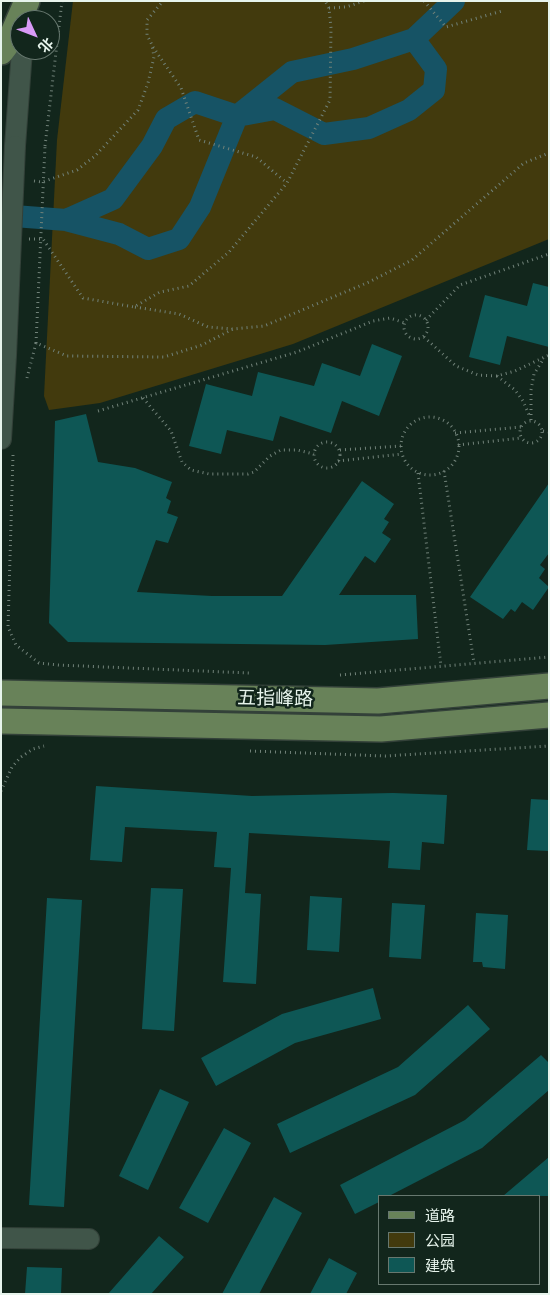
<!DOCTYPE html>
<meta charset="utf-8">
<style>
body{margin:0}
#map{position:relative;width:550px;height:1295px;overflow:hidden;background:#12261c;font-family:Karla,"Noto Sans SC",sans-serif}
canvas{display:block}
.frame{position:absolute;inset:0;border:2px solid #e7f4ec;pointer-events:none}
.legend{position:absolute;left:378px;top:1195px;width:162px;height:90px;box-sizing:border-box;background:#12261c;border:1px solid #67786f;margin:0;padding:6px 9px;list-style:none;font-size:15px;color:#e7f4ec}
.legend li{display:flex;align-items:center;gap:10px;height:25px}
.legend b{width:25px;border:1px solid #67786f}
.north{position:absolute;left:10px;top:10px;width:50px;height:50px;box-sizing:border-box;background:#12261c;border:1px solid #67786f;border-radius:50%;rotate:133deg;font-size:14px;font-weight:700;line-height:20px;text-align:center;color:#e7f4ec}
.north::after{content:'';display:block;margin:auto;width:18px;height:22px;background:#d99af7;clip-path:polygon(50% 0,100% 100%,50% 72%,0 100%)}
</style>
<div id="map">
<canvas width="550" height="1295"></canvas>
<div class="frame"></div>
<ul class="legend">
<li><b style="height:6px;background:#688259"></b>道路</li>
<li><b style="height:14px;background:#423a0d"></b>公园</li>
<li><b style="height:14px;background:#0e5755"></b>建筑</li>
</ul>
<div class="north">北</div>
</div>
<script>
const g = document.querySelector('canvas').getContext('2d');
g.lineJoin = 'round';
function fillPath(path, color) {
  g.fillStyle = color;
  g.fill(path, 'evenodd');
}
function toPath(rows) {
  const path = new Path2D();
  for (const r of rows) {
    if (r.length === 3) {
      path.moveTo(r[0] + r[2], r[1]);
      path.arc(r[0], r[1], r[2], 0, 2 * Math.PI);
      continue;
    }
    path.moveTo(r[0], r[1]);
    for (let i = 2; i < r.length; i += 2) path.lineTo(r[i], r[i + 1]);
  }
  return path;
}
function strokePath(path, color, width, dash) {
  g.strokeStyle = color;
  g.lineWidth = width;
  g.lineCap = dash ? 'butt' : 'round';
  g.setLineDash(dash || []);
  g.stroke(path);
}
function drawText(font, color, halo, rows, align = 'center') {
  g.font = font + ' Karla,"Noto Sans SC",sans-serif';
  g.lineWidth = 5;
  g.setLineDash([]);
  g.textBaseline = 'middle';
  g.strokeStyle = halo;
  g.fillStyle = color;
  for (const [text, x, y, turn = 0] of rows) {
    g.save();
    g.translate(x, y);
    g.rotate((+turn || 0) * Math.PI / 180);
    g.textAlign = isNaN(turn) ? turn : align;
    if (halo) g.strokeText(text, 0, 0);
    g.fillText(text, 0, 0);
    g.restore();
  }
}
const green = toPath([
 [73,1,549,1,549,239,293,344,100,403,49,410,44,396,57,140]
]);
const canal = toPath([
 [1,215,66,220,113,199,152,146,166,119,195,102,237,116,275,109,324,134,369,128,409,110,434,90,436,69,414,39,454,1],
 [66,220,119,234,148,249,179,239,200,207,237,116,292,72,353,59,414,39]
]);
const building = toPath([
 [533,283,549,287,549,347,507,336,500,365,469,357,485,295,527,306],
 [372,344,402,356,379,416,342,401,331,433,280,416,273,441,227,430,221,454,189,446,206,384,252,396,258,372,314,386,322,363,360,376],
 [86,414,98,462,135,468,172,482,166,498,171,501,167,513,178,517,168,543,156,540,137,592,212,596,282,596,362,481,394,504,384,519,389,522,382,533,391,539,375,563,365,556,339,595,416,595,418,639,325,645,68,642,49,623,55,421],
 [549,483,549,553,540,565,545,569,539,578,549,587,533,610,522,602,515,612,511,609,503,619,470,597],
 [96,786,252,796,393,793,447,795,444,844,422,842,420,870,388,868,390,841,249,833,245,893,261,894,256,984,223,982,231,868,214,867,217,832,125,827,122,862,90,860],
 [531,799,549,800,549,851,527,850],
 [151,888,183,889,174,1031,142,1029],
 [310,896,342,898,339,952,307,950],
 [47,898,82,900,64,1207,29,1205],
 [392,903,425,905,421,959,389,957],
 [476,913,508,915,505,969,483,967,482,962,473,962],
 [373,988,381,1019,295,1043,216,1086,201,1058,282,1014],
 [468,1005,490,1029,415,1095,290,1153,277,1124,398,1067],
 [541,1055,549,1063,549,1090,482,1148,389,1196,379,1196,379,1202,355,1214,340,1185,465,1120],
 [160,1089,189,1102,148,1190,119,1176],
 [224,1128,251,1143,208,1223,179,1208],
 [549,1157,549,1196,503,1196],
 [274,1197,302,1213,259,1294,222,1294],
 [159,1236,184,1257,151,1294,108,1294],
 [329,1258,357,1273,346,1294,310,1294],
 [27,1267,62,1268,61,1294,25,1294]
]);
const path = toPath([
 [424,1,446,27,502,11],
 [329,8,346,7,364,1],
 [153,47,181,88,199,140,256,157,287,183],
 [45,146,62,1],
 [34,181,42,182,77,170,95,156,138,110,148,83,154,57,152,45,147,35,147,20,163,1],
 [29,239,43,239,83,298,134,307,160,292,189,286,229,252,287,183,330,100,331,28,329,8,325,1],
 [135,307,179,314,208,327,233,329,264,326,369,282,412,260,524,163,549,153],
 [416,327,12],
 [426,320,460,285,549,254],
 [424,337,456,366,478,375,497,376,515,371,549,355],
 [497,376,515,390,523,401,530,417],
 [27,378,36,343,67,356,164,357,202,345,233,329],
 [143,398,171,431,182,462,191,470,209,474,248,474,254,472,270,456,281,450,297,450,314,454],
 [98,411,297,352,373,321,390,318,405,323],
 [430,446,29],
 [531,420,531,390,534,374,544,358],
 [531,432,11],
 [543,431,549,432],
 [455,433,521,427],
 [327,455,13],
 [458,445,521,438],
 [340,450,401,446],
 [13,455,8,627,16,645,39,663,58,665,249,673],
 [338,461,402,454],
 [444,471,474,663],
 [418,473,441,666],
 [340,675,549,657],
 [250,751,385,756,549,746],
 [1,791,12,767,21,757,33,749,44,746]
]);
const minor = toPath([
 [15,146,22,50],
 [1,439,6,355],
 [1,1238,89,1239]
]);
const major = toPath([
 [1,52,10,40,27,1],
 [1,693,378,701,549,686],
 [1,721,381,729,549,715]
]);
const pathBridge = toPath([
 [36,343,45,146]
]);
const minorBridge = toPath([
 [6,355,15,146]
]);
const streetNames = [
 ["五指峰路",275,699,1]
];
fillPath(green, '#423a0d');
strokePath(canal, '#165365', 22);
fillPath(building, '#0e5755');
strokePath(minor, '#334139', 22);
strokePath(major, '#334139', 28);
strokePath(path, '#718279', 3, [1, 4]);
strokePath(minor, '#405549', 20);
strokePath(major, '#688259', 25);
strokePath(minorBridge, '#334139', 22, []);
strokePath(pathBridge, '#718279', 3, [1, 4]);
strokePath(minorBridge, '#405549', 20);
drawText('19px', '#e7f4ec', '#12261c', streetNames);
</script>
